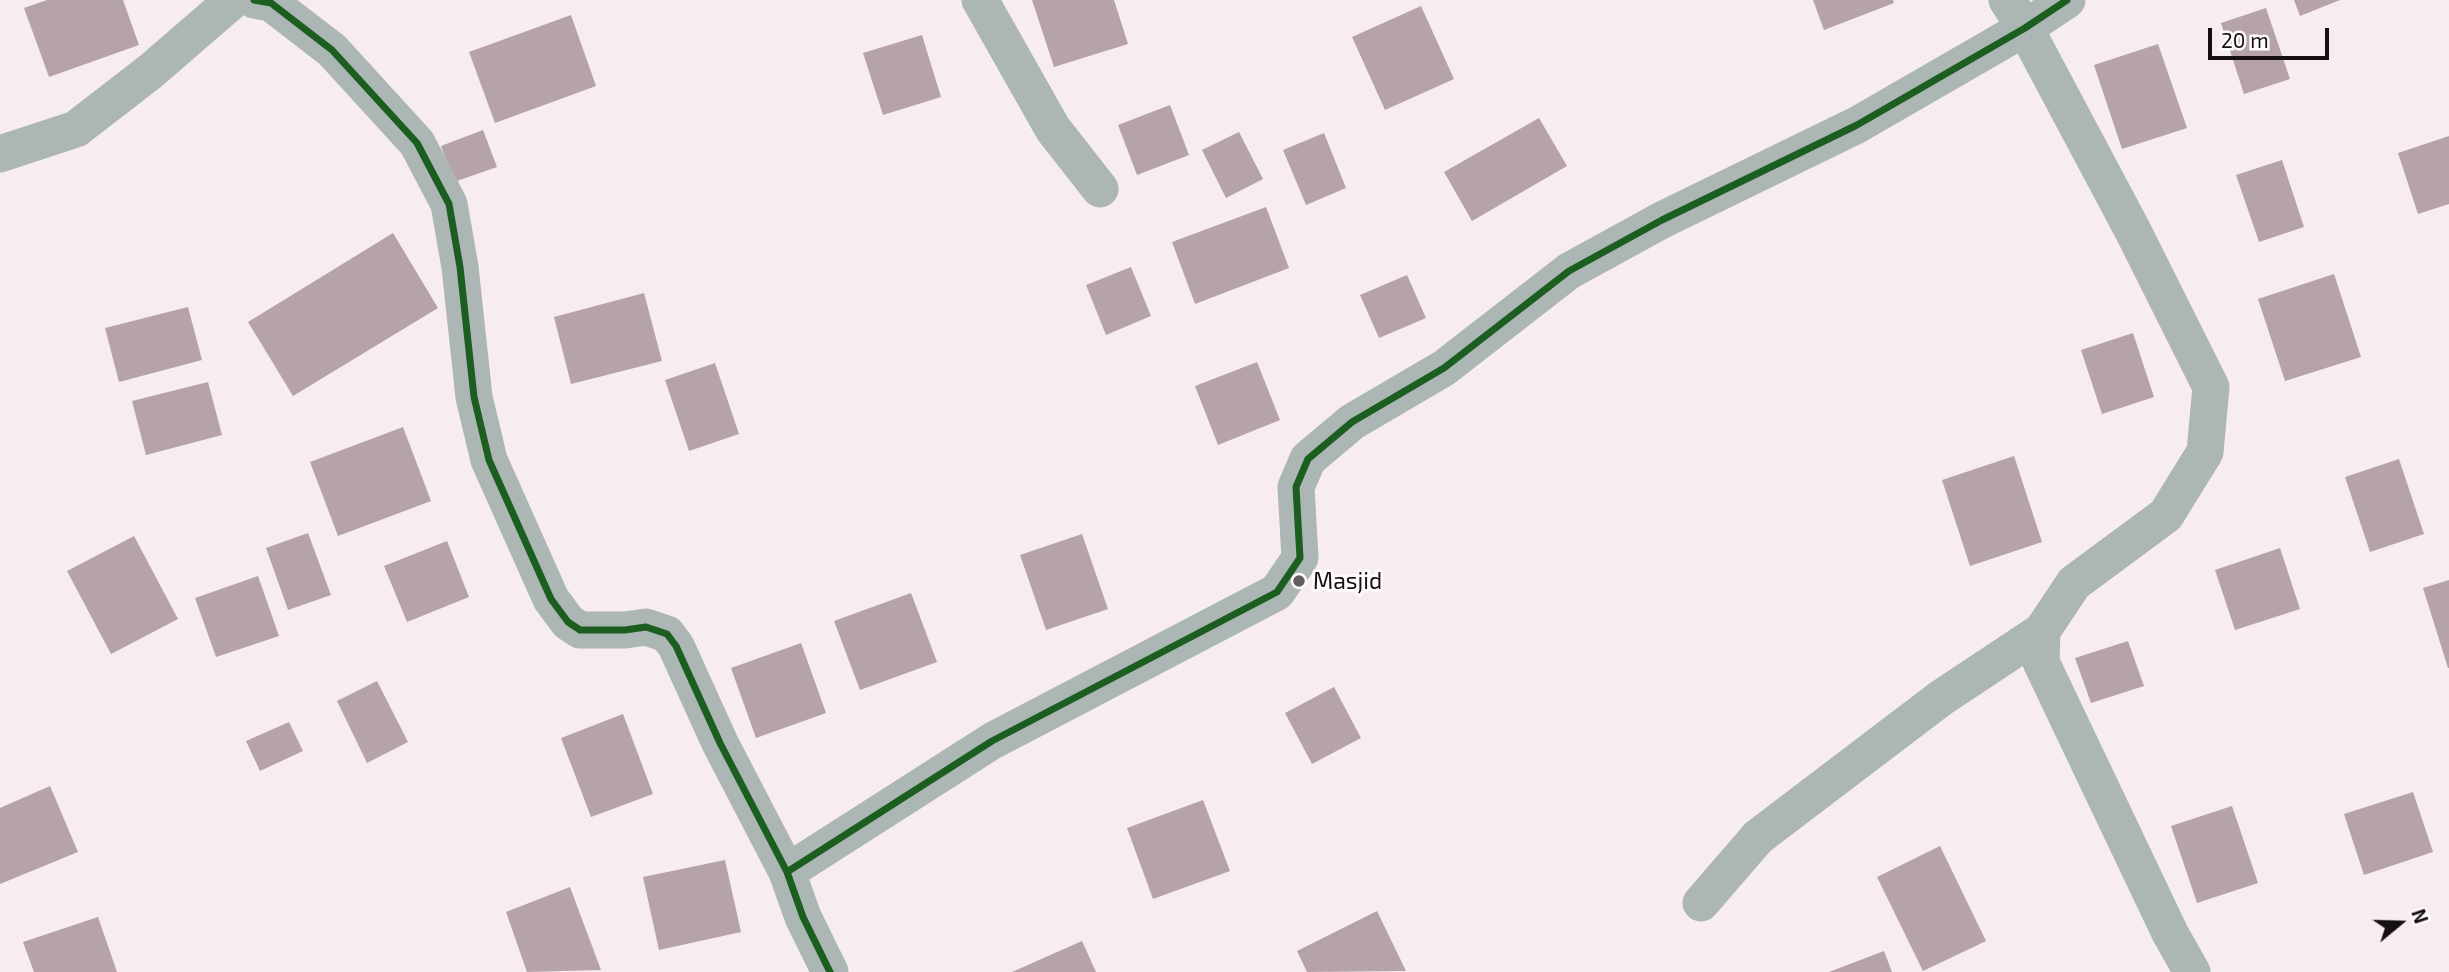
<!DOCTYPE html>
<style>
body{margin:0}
#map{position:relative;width:2449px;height:972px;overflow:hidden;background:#f7ecf0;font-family:"Exo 2",sans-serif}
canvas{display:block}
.north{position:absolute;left:2365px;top:888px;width:70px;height:70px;-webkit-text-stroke:5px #fefafb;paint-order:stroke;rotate:71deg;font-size:19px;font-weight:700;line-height:28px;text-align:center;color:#160f11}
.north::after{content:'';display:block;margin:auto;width:24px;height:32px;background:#160f11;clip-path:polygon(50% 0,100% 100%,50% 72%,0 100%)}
.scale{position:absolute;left:2208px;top:28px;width:121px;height:32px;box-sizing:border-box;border:4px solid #160f11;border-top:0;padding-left:9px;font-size:21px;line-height:24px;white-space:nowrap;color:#160f11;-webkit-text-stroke:5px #fefafb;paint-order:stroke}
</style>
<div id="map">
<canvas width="2449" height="972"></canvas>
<div class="north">N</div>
<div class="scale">20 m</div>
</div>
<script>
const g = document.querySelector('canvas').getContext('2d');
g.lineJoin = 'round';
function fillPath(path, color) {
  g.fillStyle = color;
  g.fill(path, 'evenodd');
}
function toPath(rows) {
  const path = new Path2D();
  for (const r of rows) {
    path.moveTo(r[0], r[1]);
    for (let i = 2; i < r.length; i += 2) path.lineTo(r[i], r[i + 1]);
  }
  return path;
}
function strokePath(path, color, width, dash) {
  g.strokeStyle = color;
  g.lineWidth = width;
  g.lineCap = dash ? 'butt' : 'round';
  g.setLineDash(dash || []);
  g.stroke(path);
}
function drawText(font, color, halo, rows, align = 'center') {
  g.font = font + ' "Exo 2",sans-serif';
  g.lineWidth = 6;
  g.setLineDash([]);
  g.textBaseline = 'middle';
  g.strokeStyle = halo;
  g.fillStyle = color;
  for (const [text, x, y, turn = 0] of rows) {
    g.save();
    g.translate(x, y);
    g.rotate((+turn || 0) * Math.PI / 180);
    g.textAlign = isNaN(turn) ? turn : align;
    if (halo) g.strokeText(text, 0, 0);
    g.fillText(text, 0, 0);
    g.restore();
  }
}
const building = toPath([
 [47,0,123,0,139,45,49,77,24,8],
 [1032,0,1114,0,1128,44,1054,67],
 [1813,0,1893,0,1894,3,1824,30],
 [2294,0,2340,0,2300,16],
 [1421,6,1454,79,1385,110,1352,37],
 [2266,8,2290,79,2244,94,2221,23],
 [571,15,596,86,495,123,469,52],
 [922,35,941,97,883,115,863,53],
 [2158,44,2187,128,2122,149,2094,65],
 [1170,105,1189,155,1137,175,1118,125],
 [1539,118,1567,166,1472,221,1444,172],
 [483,130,497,167,454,182,441,146],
 [1239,132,1263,179,1226,198,1202,150],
 [1324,133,1346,188,1306,205,1283,150],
 [2449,136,2449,204,2418,214,2398,153],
 [2282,160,2304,227,2259,242,2236,175],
 [1266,207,1289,268,1195,304,1172,242],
 [393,233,438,308,293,396,248,322],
 [1131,267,1151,316,1106,335,1086,285],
 [2334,274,2361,357,2285,381,2258,299],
 [1407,275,1426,318,1379,338,1360,295],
 [644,293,662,361,571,384,554,317],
 [188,307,202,360,119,382,105,328],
 [2133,333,2154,397,2102,414,2081,350],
 [1257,362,1280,420,1218,445,1195,386],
 [715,363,739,434,689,451,665,380],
 [208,382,222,435,146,455,132,401],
 [403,427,431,501,338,536,310,462],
 [2014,456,2042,542,1970,566,1942,480],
 [2399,459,2424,534,2370,552,2345,477],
 [308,533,331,595,288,610,266,548],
 [1082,534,1108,609,1046,630,1020,555],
 [134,536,178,619,111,654,67,571],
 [447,541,469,597,407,622,384,566],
 [2280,548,2300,609,2235,630,2215,570],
 [258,576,279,636,216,657,195,598],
 [2449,580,2449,668,2448,668,2423,588],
 [911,593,937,662,860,690,834,621],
 [2128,641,2144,686,2091,703,2075,658],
 [801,643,826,713,756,738,731,668],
 [377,681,408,742,367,763,337,701],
 [1334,687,1361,738,1312,764,1285,713],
 [623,714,653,794,591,817,561,738],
 [289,722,303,751,260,771,246,741],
 [50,786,78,852,0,884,0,808],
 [2413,792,2433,852,2364,875,2344,814],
 [1203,800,1230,871,1153,899,1127,828],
 [2232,806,2258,883,2197,903,2171,826],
 [1940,846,1986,941,1923,971,1877,877],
 [725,860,741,932,659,950,643,877],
 [570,887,601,970,527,972,506,912],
 [1377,911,1406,971,1307,972,1297,951],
 [98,917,117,972,34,972,23,942],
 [1082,941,1096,972,1012,972],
 [1884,951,1892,972,1829,972]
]);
const street = toPath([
 [254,0,271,3,332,50,417,143,449,204,460,267,474,397,489,460,551,599,568,622,580,630,625,630,646,627,667,634,676,646,720,743,787,872,803,917,830,972],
 [980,0,1053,129,1100,189],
 [2007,0,2025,28,2133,231,2211,387,2205,452,2166,515,2074,583,2042,631,2041,662,2170,933,2192,972],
 [0,154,76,129,151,71,233,0],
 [787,872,992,741,1277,592,1300,558,1296,487,1308,459,1352,422,1444,368,1569,271,1662,220,1857,125,2025,28,2067,0],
 [1701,903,1758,837,1941,698,2042,631]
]);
const cycleway = toPath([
 [254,0,271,3,332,50,417,143,449,204,460,267,474,397,489,460,551,599,568,622,580,630,625,630,646,627,667,634,676,646,720,743,787,872,803,917,830,972],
 [787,872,992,741,1277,592,1300,558,1296,487,1308,459,1352,422,1444,368,1569,271,1662,220,1857,125,2025,28,2067,0]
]);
const markers = [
 [1299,581,7,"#655c5f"]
];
const poiNames = [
 ["Masjid",1313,581]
];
fillPath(building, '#b6a2aa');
strokePath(street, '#acb6b5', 37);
strokePath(cycleway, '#1b5e20', 7);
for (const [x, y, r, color] of markers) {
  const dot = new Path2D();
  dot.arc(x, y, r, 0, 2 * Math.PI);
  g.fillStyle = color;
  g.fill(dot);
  strokePath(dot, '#fefafb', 2.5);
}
drawText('23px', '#160f11', '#fefafb', poiNames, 'left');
</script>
